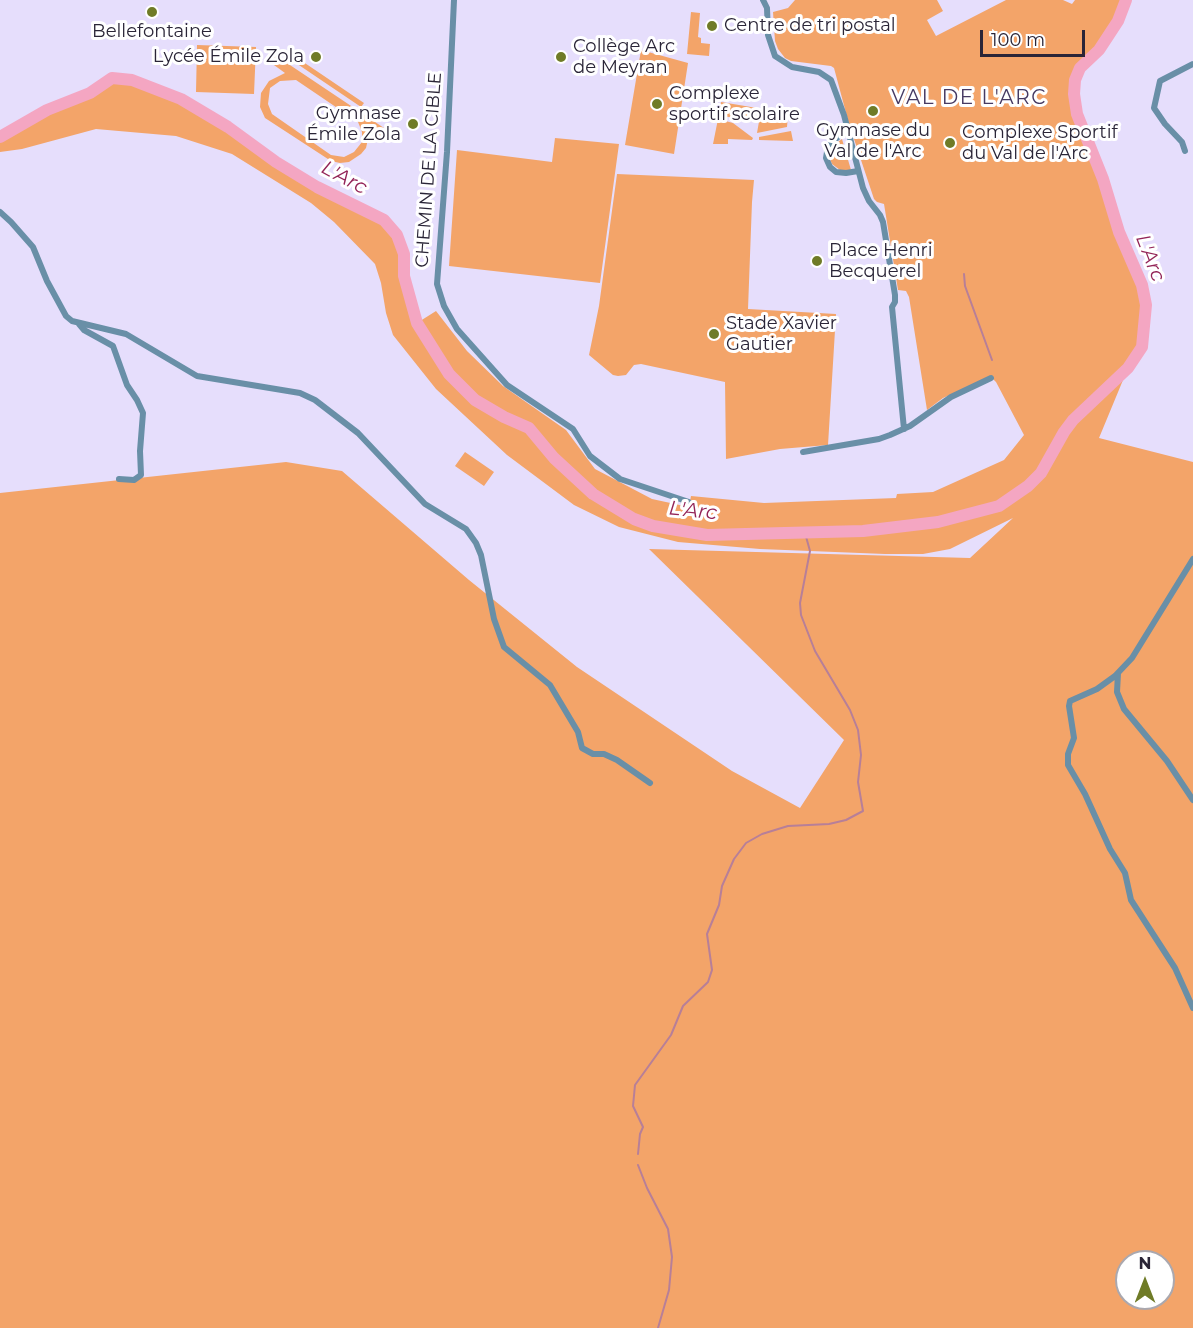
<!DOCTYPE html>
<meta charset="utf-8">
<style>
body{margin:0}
#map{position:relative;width:1193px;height:1328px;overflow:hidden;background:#e6defc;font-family:Montserrat,sans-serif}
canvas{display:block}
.north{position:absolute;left:1115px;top:1250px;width:60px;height:60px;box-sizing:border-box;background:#fff;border:2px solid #aaa8af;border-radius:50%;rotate:0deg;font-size:16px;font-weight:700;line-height:24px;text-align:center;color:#2a2537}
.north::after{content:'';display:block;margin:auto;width:21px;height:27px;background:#6f7b27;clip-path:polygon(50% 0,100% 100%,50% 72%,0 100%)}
.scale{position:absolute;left:980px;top:30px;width:105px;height:27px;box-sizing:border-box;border:3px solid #2a2537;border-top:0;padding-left:8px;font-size:18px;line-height:21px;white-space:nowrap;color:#2a2537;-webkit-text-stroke:4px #fff;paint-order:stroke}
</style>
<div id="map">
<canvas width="1193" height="1328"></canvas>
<div class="north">N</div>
<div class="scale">100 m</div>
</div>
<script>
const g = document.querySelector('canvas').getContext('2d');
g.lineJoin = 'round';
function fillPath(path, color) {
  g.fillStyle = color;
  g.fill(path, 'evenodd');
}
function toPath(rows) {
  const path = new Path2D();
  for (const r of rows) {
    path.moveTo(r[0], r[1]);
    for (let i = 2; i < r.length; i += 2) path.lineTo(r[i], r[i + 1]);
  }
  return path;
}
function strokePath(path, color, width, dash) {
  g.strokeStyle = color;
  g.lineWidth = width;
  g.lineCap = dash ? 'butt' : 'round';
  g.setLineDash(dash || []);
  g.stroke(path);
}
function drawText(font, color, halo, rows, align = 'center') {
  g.font = font + ' Montserrat,sans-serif';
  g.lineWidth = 6;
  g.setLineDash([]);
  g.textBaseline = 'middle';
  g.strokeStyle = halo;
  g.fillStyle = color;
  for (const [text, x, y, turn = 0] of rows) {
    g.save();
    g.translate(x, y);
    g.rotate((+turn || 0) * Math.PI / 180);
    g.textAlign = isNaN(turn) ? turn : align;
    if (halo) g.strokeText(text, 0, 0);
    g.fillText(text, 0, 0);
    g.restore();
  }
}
const green = toPath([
 [795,0,937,0,943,11,927,20,936,36,1006,0,1063,0,1072,4,1075,0,1126,0,1118,21,1099,50,1080,68,1075,80,1074,94,1077,114,1103,179,1119,232,1140,277,1146,305,1142,347,1128,368,1099,438,1193,462,1193,1328,0,1328,0,493,286,462,342,471,469,580,577,667,732,771,800,808,844,740,649,549,970,558,1013,518,950,549,923,554,885,554,760,549,678,542,619,527,574,505,507,455,436,389,393,335,386,313,381,283,375,264,334,222,311,203,232,154,176,136,96,129,22,149,0,152,0,137,47,110,90,93,112,78,132,80,181,99,228,127,276,162,323,190,384,220,397,235,404,254,404,276,417,323,436,311,467,351,503,386,566,430,595,469,652,499,689,507,691,496,764,503,896,498,897,494,933,492,1004,460,1024,435,996,382,991,377,943,398,927,410,909,297,906,291,898,290,884,204,877,202,874,199,849,124,834,68,831,66,791,61,785,58,778,49,775,41,773,12,788,8],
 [1127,1262,1163,1262,1163,1298,1127,1298],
 [691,12,700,13,698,37,701,38,701,43,710,44,709,56,687,54],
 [197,45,256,47,254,94,196,92],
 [641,50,688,63,674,154,625,145],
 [272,53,384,128,381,136,367,128,368,139,366,148,361,154,349,162,340,163,331,161,265,118,260,107,261,93,269,81,285,73,267,60],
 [296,80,358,122,362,132,362,142,354,152,344,157,331,155,272,114,268,104,270,88,280,81],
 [290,53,364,103,361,107,287,57],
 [721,102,757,108,740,121,734,118,718,115],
 [761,110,788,115,787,127,757,133],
 [718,119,733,123,753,138,752,140,728,139,728,144,713,144],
 [791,131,793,141,759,140,759,137],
 [555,138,619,144,600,283,449,266,457,150,552,162],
 [842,139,851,170,840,170,832,164,830,159,832,146],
 [617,174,754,180,752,202,748,309,836,314,828,445,780,449,726,459,725,382,641,364,634,365,626,375,618,376,613,375,589,355,599,306],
 [465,452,494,472,484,486,455,466]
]);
const stream = toPath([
 [964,274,965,286,992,360],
 [638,1154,640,1134,643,1127,633,1106,635,1085,671,1035,683,1006,708,982,712,970,707,934,719,905,722,886,734,859,746,843,762,834,788,826,829,824,846,820,863,811,858,782,861,755,858,730,850,710,815,651,801,615,800,603,810,551,805,533],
 [638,1165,647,1188,668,1229,672,1257,669,1290,658,1328]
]);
const river = toPath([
 [0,137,47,110,90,93,112,78,132,80,181,99,228,127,276,162,317,187,384,220,397,235,404,254,404,276,417,323,449,374,475,400,504,417,529,428,554,458,593,494,634,519,653,526,707,535,863,531,938,522,999,506,1028,486,1041,473,1064,432,1073,420,1128,368,1142,347,1146,305,1142,285,1119,232,1103,179,1077,114,1074,94,1075,80,1080,68,1099,50,1118,21,1126,0]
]);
const minor = toPath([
 [454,0,447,152,437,284,444,306,457,329,507,385,573,429,590,456,620,479,689,502],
 [763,0,767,8,768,35,775,56,792,67,819,72,831,80,844,115,863,188,869,201,880,215,883,222,895,295,895,302,892,307,904,429],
 [847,129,845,134,839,136,828,146,826,158,830,167,836,172,846,173,858,171],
 [1185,151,1182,142,1165,124,1154,108,1160,81,1193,64],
 [0,212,11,222,33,247,47,281,66,316,72,321,126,334,197,376,300,393,315,400,358,433,425,504,466,529,476,543,481,555,494,619,504,647,550,685,578,732,582,748,593,754,604,754,617,760,650,783],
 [79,324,84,330,113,346,127,385,137,400,143,413,140,451,141,475,134,480,119,479],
 [803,452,879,439,890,435,910,426,951,397,991,378],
 [1193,559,1132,658,1115,676,1097,689,1070,701,1069,706,1074,738,1068,754,1068,765,1085,794,1110,849,1125,873,1131,900,1175,968,1193,1008],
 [1118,673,1117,692,1124,709,1167,761,1193,800]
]);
const markers = [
 [152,12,6,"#6f7b27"],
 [712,26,6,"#6f7b27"],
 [316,57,6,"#6f7b27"],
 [561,57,6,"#6f7b27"],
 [657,104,6,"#6f7b27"],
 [873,111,6,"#6f7b27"],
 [413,124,6,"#6f7b27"],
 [950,143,6,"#6f7b27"],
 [817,261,6,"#6f7b27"],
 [714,334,6,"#6f7b27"]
];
const poiNames = [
 ["Centre de tri postal",724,26],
 ["Bellefontaine",152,32,"center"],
 ["Collège Arc",573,47],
 ["de Meyran",573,68],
 ["Lycée Émile Zola",304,57,"right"],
 ["Complexe",669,94],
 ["sportif scolaire",669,115],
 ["Gymnase",401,114,"right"],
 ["Émile Zola",401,135,"right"],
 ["Gymnase du",873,131,"center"],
 ["Val de l'Arc",873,152,"center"],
 ["Complexe Sportif",962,133],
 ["du Val de l'Arc",962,154],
 ["Place Henri",829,251],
 ["Becquerel",829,272],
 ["Stade Xavier",726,324],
 ["Gautier",726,345]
];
const streetNames = [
 ["CHEMIN DE LA CIBLE",429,170,-86]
];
const neighbourhoodNames = [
 ["VAL DE L'ARC",969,98]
];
const waterNames = [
 ["L'Arc",344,178,28],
 ["L'Arc",1150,258,69],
 ["L'Arc",693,511,6]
];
fillPath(green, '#f3a469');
strokePath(stream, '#b77f98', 2);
strokePath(river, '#f4a6c2', 12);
strokePath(minor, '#698fa7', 6);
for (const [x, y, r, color] of markers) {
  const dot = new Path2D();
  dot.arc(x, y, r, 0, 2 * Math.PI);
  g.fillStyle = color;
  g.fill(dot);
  strokePath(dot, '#fff', 2);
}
drawText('18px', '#2a2537', '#fff', poiNames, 'left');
drawText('18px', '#2a2537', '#fff', streetNames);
g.letterSpacing = '1.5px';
drawText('20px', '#463a62', '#fff', neighbourhoodNames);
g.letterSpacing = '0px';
drawText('italic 20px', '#932458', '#fff', waterNames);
</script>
